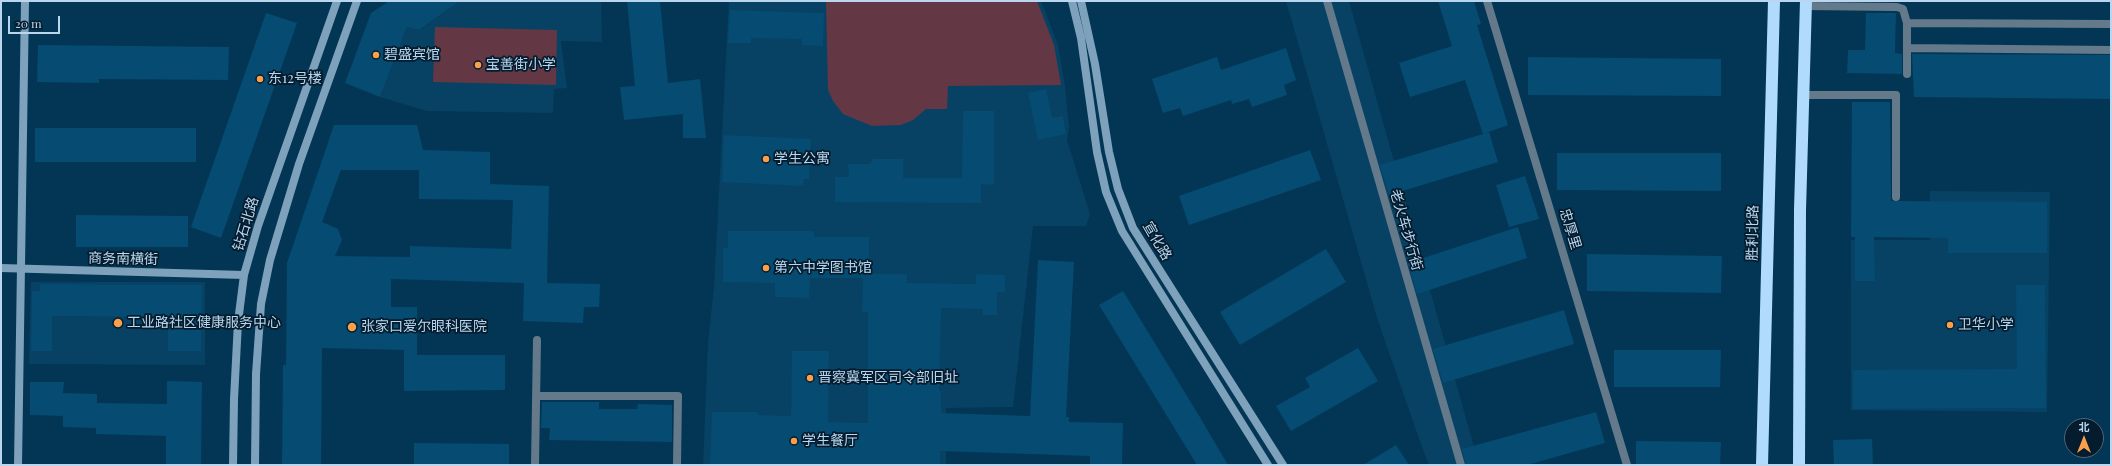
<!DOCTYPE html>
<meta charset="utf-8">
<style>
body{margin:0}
#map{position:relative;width:2112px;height:466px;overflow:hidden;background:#033654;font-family:"Playfair Display","Noto Sans SC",serif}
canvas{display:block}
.frame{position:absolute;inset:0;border:2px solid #b9d6ee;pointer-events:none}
.north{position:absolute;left:2064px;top:418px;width:40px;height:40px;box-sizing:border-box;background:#041c2d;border:1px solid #4c667a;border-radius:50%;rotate:0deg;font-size:11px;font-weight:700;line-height:16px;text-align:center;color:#b9d6ee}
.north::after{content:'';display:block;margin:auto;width:14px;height:18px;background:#f8a04b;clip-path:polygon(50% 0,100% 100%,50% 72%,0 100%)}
.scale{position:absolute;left:8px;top:16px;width:52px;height:18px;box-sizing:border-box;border:2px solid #b9d6ee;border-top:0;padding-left:5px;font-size:12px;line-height:14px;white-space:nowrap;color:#b9d6ee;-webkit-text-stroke:3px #041c2d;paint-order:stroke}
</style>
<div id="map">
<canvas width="2112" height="466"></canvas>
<div class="frame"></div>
<div class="north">北</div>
<div class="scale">20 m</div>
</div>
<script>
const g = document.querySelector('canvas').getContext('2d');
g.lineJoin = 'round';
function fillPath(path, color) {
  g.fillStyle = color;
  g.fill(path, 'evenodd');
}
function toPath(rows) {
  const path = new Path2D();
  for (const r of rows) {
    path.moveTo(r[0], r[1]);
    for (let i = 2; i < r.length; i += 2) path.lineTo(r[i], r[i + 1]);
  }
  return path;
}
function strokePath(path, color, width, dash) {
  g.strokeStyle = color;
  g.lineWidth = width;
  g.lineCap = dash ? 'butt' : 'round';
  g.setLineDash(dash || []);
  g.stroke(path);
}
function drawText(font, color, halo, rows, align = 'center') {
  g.font = font + ' "Playfair Display","Noto Sans SC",serif';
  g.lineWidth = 3.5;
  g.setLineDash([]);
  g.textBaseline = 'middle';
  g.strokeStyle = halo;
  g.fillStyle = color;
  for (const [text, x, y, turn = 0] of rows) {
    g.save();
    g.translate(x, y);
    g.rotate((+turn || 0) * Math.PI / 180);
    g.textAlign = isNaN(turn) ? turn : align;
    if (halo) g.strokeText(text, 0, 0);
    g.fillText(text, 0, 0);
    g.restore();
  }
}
const built = toPath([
 [448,1,601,1,602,42,561,41,567,88,554,89,553,113,427,111,380,97,407,27,419,30,448,10],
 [729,1,1041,1,1058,45,1065,86,1069,127,1067,140,1090,214,1086,226,1033,226,1013,407,946,408,946,465,703,465,708,343,714,287],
 [1286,1,1349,1,1479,465,1429,465,1423,450,1378,321],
 [1930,191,2050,192,2047,412,1851,410,1851,240,1930,240],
 [31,282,205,282,205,365,29,364]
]);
const green = toPath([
 [826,1,1037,1,1054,45,1061,85,948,86,947,109,926,109,913,120,901,125,872,126,843,114,833,101,828,90],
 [435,27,557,30,556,85,433,82]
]);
const building = toPath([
 [389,1,460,1,419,30,407,27,380,97,345,83,371,13],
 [627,1,660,1,668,83,700,79,706,138,683,138,683,114,624,120,620,87,635,86],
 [1438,1,1474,1,1481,24,1477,25,1508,125,1483,134,1489,132,1498,162,1389,195,1380,165,1483,134,1465,80,1410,97,1399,63,1452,46],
 [730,10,824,13,823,46,802,45,802,39,751,38,751,43,728,43],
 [266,13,297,23,221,238,191,227],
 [1866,13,1896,13,1895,53,1902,54,1902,74,1847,73,1848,50,1865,50],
 [38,45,229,47,228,80,99,79,99,83,37,82],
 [1286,48,1296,80,1284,85,1287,95,1252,107,1249,99,1232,104,1231,100,1183,116,1180,108,1163,113,1152,79,1217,57,1221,70],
 [1912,54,2111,55,2111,99,1914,97],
 [1528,57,1721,59,1721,96,1528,95],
 [1046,89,1052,118,1063,116,1066,134,1038,140,1028,93],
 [1852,102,1890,102,1891,201,2047,202,2047,253,1948,253,1948,238,1874,237,1875,281,1855,281,1855,237,1851,237],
 [963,111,994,111,994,185,981,184,981,203,835,202,835,177,849,177,848,164,870,164,873,159,903,159,903,178,962,178],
 [334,125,417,125,423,150,490,152,490,184,549,186,547,283,600,284,599,307,584,307,583,323,523,321,524,283,391,279,391,307,417,307,417,355,505,355,505,390,404,391,404,350,322,348,321,465,282,465,283,365,286,365,287,263],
 [341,170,419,170,419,199,513,200,511,249,410,246,410,257,335,256,342,240,338,229,322,222],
 [35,128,196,128,196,162,35,162],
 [724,135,811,139,809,179,804,179,803,186,722,182],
 [1310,150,1321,180,1189,225,1179,196],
 [1557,153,1721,153,1721,191,1557,190],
 [1525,176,1539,219,1509,227,1496,185],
 [76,215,188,216,188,247,76,247],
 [1518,227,1527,258,1417,294,1408,263],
 [728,231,814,231,814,237,869,237,869,274,907,274,907,283,976,284,976,274,1005,275,1005,292,997,292,997,315,983,315,983,309,941,308,939,391,941,391,941,413,1030,416,1038,260,1074,262,1066,417,1069,417,1069,422,1123,423,1122,465,1090,465,1090,456,940,451,940,465,710,465,712,412,757,412,757,415,791,416,792,351,829,351,828,422,868,423,868,312,862,312,863,278,810,278,809,298,775,297,775,283,723,282,723,248,728,248],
 [1326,249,1346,282,1240,345,1220,312],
 [1587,254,1722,256,1721,293,1587,291],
 [40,284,202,285,201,351,168,351,168,317,52,316,52,351,31,351,32,291,40,291],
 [2016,285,2045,285,2046,408,1853,409,1853,370,2017,369],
 [1123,291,1201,419,1228,465,1197,465,1099,305],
 [1564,310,1574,344,1443,383,1433,349],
 [1358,348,1378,381,1291,431,1276,406,1310,387,1305,378],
 [1614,350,1721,350,1720,387,1614,387],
 [167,381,202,382,201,465,166,465,166,436,96,434,96,428,63,427,63,416,30,415,30,382,64,382,63,393,97,394,97,403,167,404],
 [542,402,599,402,599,409,637,409,638,404,672,405,672,442,549,440,550,428,541,428],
 [1596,412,1605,443,1527,465,1466,465,1462,449],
 [1872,439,1873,465,1834,465,1833,440],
 [1636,441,1721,442,1720,465,1636,465],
 [414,443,509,444,509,465,414,465],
 [1396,445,1409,465,1363,465]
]);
const street = toPath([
 [1327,1,1461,465],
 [1487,1,1627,465],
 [1806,6,1897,7,1903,9,1907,23,2111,24],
 [1907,48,2111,50],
 [1907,74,1907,23],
 [1803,95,1896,95,1896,197],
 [536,396,678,396,677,465],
 [535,465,537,340]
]);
const secondary = toPath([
 [1072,1,1081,38,1097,152,1106,192,1122,231,1268,465],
 [1081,1,1095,64,1109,152,1118,189,1133,228,1283,465],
 [1,268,244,275],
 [18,465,25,1],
 [233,465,234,399,238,322,244,275,258,226,337,1],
 [255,465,256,374,261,304,270,260,299,164,357,1]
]);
const highway = toPath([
 [1762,465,1774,1],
 [1799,465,1800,210,1806,1]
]);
const markers = [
 [376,55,4,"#f8a04b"],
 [478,65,4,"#f8a04b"],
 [260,79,4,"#f8a04b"],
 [766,159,4,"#f8a04b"],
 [766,268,4,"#f8a04b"],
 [118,323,5,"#f8a04b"],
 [1950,325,4,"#f8a04b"],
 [352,327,5,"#f8a04b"],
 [810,378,4,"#f8a04b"],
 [794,441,4,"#f8a04b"]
];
const poiNames = [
 ["碧盛宾馆",384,55],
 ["宝善街小学",486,65],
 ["东12号楼",268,79],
 ["学生公寓",774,159],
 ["第六中学图书馆",774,268],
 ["工业路社区健康服务中心",127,323],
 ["卫华小学",1958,325],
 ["张家口爱尔眼科医院",361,327],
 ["晋察冀军区司令部旧址",818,378],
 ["学生餐厅",802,441]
];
const streetNames = [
 ["钻石北路",246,224,-73],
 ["忠厚里",1570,229,73],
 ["老火车步行街",1406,230,74],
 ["胜利北路",1753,233,-89],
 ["宣化路",1157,241,59],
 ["商务南横街",123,259,1]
];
fillPath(built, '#074264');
fillPath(green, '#643744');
fillPath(building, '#054b72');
strokePath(street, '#647a8b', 8);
strokePath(secondary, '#7fa2bc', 8);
strokePath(highway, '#b0dbfc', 12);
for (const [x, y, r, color] of markers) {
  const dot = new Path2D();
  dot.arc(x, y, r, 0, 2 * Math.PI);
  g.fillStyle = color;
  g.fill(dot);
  strokePath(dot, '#041c2d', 1.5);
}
drawText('14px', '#b9d6ee', '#041c2d', poiNames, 'left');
drawText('14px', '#b9d6ee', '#041c2d', streetNames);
</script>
